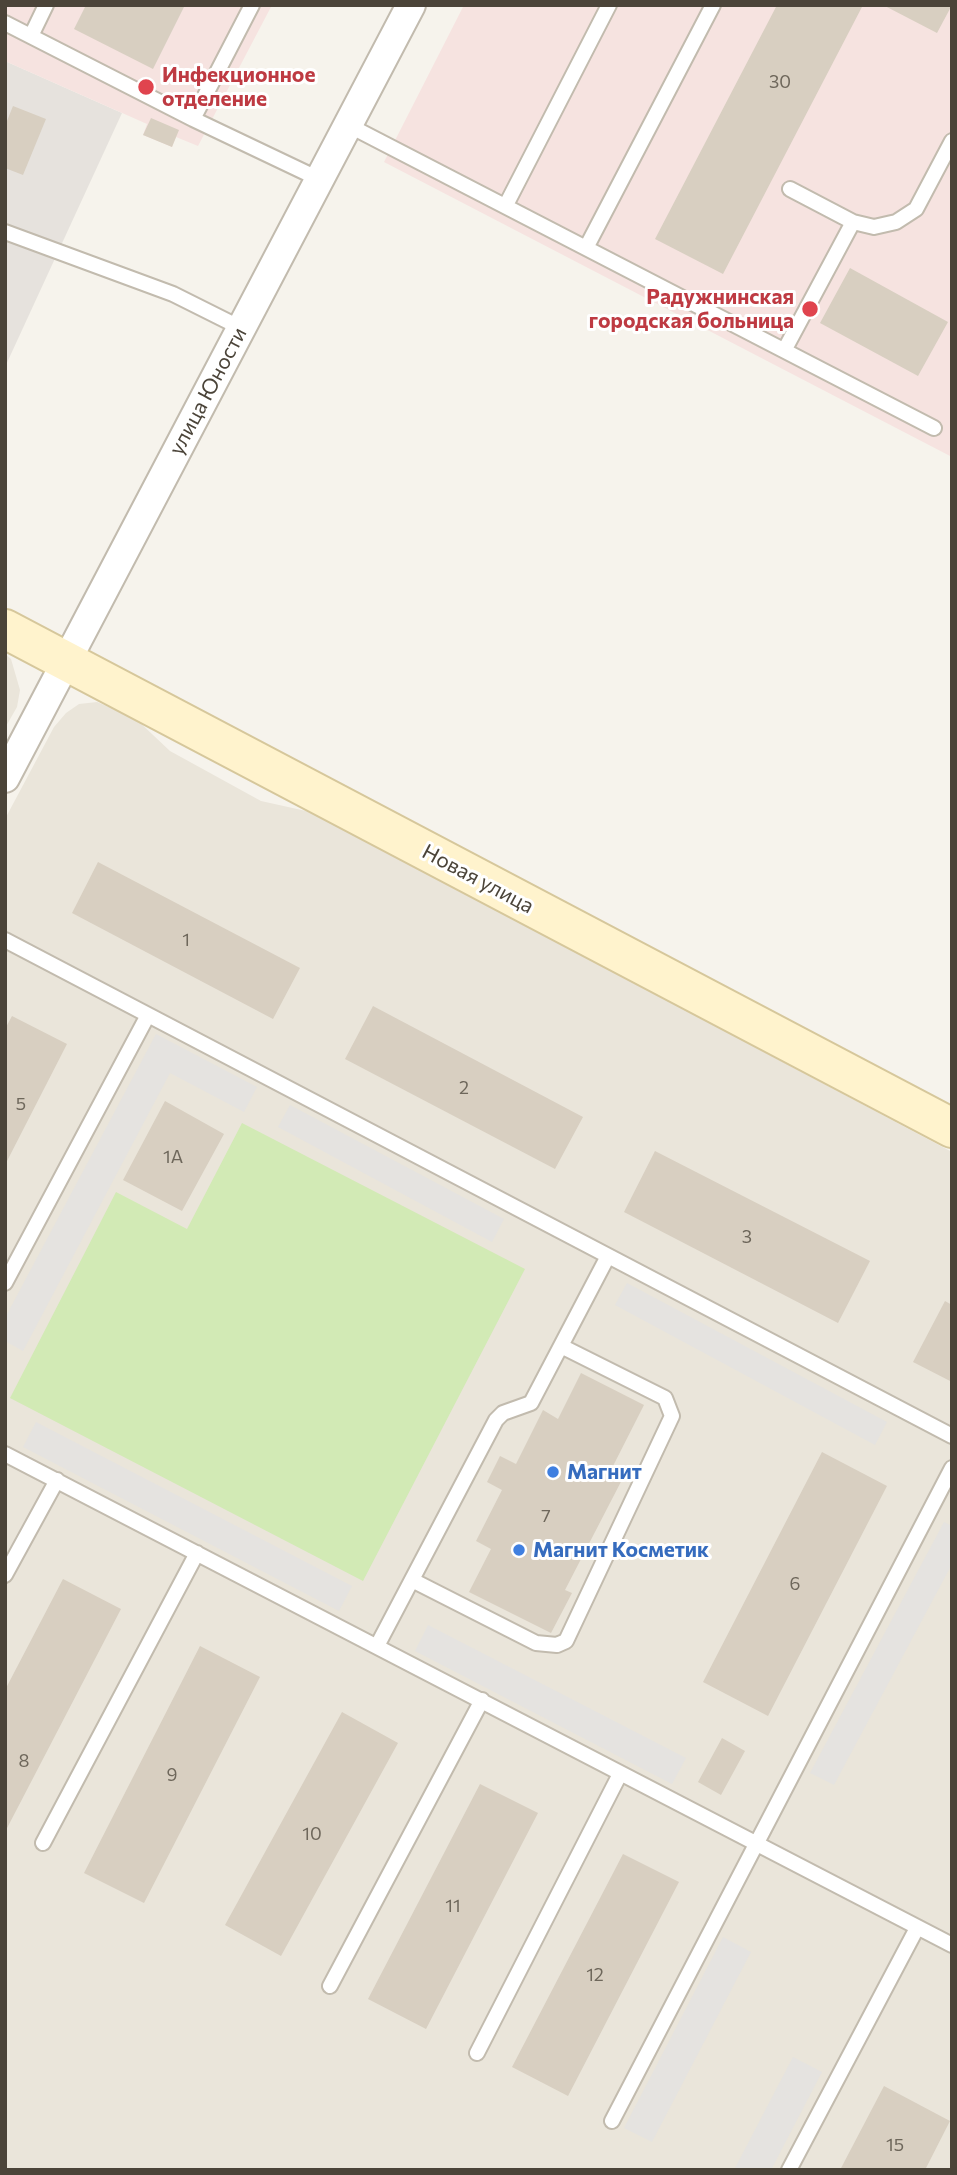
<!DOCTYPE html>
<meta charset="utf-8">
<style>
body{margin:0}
#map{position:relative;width:957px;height:2175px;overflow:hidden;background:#f6f3ec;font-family:Commissioner,sans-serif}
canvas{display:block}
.frame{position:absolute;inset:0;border:7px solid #4b4439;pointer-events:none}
</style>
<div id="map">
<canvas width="957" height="2175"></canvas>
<div class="frame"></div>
</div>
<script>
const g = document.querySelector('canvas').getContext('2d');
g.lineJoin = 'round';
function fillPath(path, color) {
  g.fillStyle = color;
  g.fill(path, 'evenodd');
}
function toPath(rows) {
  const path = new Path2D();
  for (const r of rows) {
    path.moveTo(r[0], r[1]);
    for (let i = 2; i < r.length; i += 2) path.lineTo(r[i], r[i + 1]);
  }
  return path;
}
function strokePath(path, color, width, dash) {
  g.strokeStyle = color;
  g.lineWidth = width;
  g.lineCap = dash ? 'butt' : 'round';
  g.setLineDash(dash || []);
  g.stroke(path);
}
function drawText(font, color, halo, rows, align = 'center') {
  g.font = font + ' Commissioner,sans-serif';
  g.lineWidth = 6;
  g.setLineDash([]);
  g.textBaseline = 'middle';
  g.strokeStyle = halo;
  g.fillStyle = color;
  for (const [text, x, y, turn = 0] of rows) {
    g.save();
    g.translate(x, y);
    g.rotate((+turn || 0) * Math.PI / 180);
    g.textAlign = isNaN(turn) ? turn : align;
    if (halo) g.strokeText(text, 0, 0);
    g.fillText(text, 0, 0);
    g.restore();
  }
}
const residential = toPath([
 [5,654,11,659,20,690,17,707,5,728],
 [97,702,135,718,170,751,261,801,315,813,952,1152,952,2170,5,2170,5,819,54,727,66,713,79,704]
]);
const industrial = toPath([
 [5,61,122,113,5,367]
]);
const medical = toPath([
 [5,5,272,5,198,146,176,137,172,147,143,135,147,124,5,61],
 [464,5,952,5,952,457,384,162]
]);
const green = toPath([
 [242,1123,525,1269,363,1581,10,1398,116,1192,187,1229]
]);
const parking = toPath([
 [156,1034,257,1087,244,1112,170,1073,23,1351,5,1341,5,1318],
 [290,1105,504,1219,492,1242,278,1127],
 [627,1283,887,1422,875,1445,615,1305],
 [36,1422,352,1586,339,1611,23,1447],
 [944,1522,952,1526,952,1564,834,1785,810,1773],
 [428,1625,686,1758,672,1784,415,1651],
 [723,1937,751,1952,652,2142,624,2128],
 [793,2057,822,2072,771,2170,734,2170]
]);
const building = toPath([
 [86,5,185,5,153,69,74,29],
 [777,5,863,5,723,274,655,239],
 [883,5,952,5,937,33],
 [13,106,46,119,23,175,5,168,5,126],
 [151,118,179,130,172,147,143,135],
 [850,268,948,322,918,376,820,323],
 [98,862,300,968,273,1019,72,913],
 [373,1006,583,1117,555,1169,345,1059],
 [12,1016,67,1044,5,1165,5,1029],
 [165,1101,224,1134,182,1211,123,1180],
 [655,1151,870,1261,838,1323,624,1212],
 [945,1301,952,1305,952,1382,913,1362],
 [581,1373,644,1405,613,1466,626,1472,565,1590,572,1593,551,1633,469,1592,491,1549,476,1541,502,1490,487,1482,500,1456,516,1464,543,1410,558,1419],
 [822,1452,887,1486,768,1716,703,1682],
 [63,1579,121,1609,5,1832,5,1690],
 [200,1646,260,1677,144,1903,84,1873],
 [342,1712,398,1743,281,1956,225,1925],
 [722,1738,745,1751,721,1795,698,1782],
 [480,1784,538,1813,426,2029,368,1999],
 [623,1854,679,1882,568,2096,512,2067],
 [884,2086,950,2121,925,2170,840,2170]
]);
const lane = toPath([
 [5,23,193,119,319,179],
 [31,36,46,5],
 [193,119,252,5],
 [348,125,934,428],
 [790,189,853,222,874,227,896,222,916,209,952,141],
 [506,205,609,5],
 [5,232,173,294,241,328],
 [586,248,713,5],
 [785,349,853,222],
 [5,940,952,1436],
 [5,1283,148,1015],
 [5,1454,952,1945],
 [5,1575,57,1480],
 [412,1580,536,1643,557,1645,566,1641,672,1416,665,1398,561,1346],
 [377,1646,496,1420,503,1413,531,1403,607,1258],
 [43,1843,197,1553],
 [330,1986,482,1700],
 [477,2053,620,1774],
 [612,2121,952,1468],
 [789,2170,917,1928]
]);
const street = toPath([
 [5,778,411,5]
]);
const secondary = toPath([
 [5,629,952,1128]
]);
const markers = [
 [146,87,9,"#e0444e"],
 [810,309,9,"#e0444e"],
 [553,1472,7,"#3f7fe0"],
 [519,1550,7,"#3f7fe0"]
];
const numberNames = [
 ["30",780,82],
 ["1",186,940],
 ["2",464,1088],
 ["5",21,1104],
 ["1А",173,1157],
 ["3",747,1237],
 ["7",546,1516],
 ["6",795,1584],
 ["8",24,1761],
 ["9",172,1775],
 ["10",312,1834],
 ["11",453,1906],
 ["12",595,1975],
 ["15",895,2145]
];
const healthNames = [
 ["Инфекционное",162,75],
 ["отделение",162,99],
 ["Радужнинская",794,297,"right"],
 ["городская больница",794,321,"right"]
];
const streetNames = [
 ["улица Юности",208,391,-62],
 ["Новая улица",478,879,28]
];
const shopNames = [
 ["Магнит",567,1472],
 ["Магнит Косметик",533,1550]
];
fillPath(residential, '#eae5da');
fillPath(industrial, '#e6e2dd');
fillPath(medical, '#f6e3e0');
fillPath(green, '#d2eab5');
fillPath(parking, '#e5e3e0');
fillPath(building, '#d8cfc1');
strokePath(lane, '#c2bbae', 18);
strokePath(street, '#c2bbae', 32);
strokePath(secondary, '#d6c79b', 42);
strokePath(lane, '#fff', 14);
strokePath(street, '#fff', 28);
strokePath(secondary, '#fff3cd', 38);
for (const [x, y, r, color] of markers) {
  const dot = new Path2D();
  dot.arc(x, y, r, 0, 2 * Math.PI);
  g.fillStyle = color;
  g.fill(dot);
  strokePath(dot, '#fff', 2.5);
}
drawText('18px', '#6e675b', null, numberNames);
drawText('bold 21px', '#be3a42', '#fff', healthNames, 'left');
drawText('21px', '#4b4439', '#fff', streetNames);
drawText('bold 21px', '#366cbe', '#fff', shopNames, 'left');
</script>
